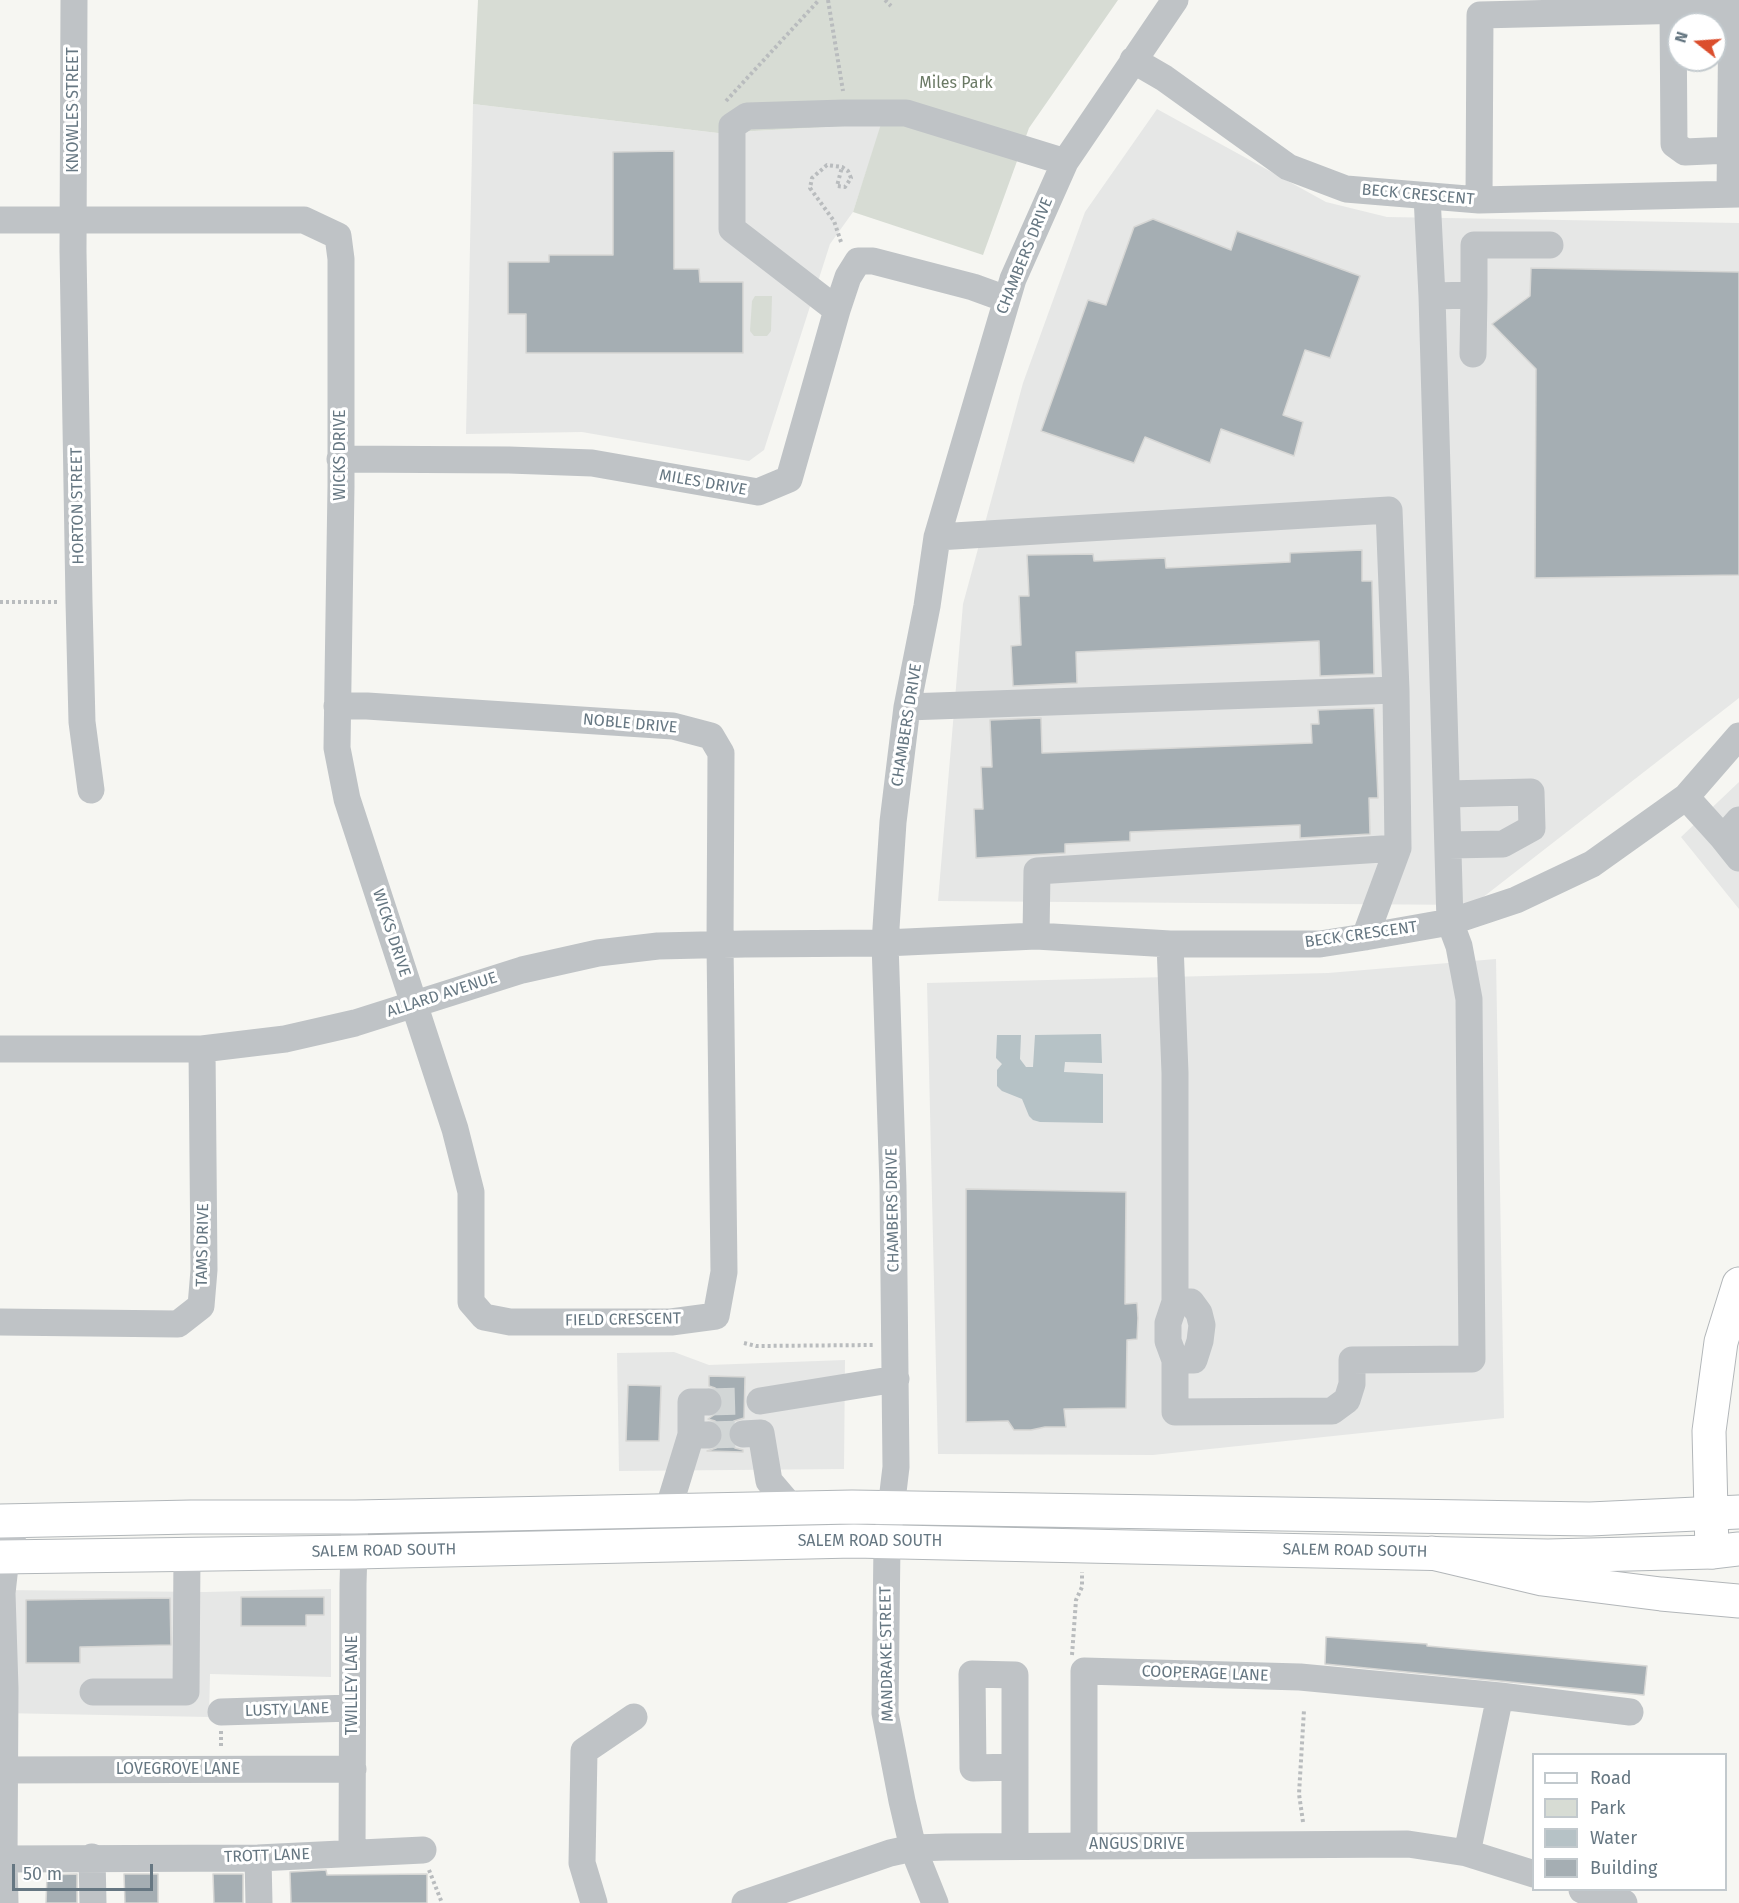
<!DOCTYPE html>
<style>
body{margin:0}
#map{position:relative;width:1739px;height:1903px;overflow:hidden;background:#f6f6f2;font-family:"Fira Sans",sans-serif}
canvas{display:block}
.legend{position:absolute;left:1532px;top:1753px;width:195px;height:138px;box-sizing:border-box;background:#fff;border:2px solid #c2c9cd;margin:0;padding:8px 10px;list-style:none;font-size:18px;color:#667782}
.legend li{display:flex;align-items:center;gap:12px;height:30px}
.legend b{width:30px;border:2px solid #c2c9cd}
.north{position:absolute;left:1667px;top:12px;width:60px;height:60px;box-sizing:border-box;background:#fff;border:2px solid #c2c9cd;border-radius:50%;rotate:287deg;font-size:16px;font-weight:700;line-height:24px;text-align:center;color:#667782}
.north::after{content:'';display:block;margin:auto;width:21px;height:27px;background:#db4e2d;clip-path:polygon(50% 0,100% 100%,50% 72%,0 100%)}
.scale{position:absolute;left:12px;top:1864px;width:141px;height:27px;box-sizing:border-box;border:3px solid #667782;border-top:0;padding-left:8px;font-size:18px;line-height:21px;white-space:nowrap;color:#667782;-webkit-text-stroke:4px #fff;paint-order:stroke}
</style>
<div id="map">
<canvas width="1739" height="1903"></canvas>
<ul class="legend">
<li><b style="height:8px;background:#fff"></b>Road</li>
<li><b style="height:16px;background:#d7dcd4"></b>Park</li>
<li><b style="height:16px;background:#b6c2c6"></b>Water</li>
<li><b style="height:16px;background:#a5aeb3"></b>Building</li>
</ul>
<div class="north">N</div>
<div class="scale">50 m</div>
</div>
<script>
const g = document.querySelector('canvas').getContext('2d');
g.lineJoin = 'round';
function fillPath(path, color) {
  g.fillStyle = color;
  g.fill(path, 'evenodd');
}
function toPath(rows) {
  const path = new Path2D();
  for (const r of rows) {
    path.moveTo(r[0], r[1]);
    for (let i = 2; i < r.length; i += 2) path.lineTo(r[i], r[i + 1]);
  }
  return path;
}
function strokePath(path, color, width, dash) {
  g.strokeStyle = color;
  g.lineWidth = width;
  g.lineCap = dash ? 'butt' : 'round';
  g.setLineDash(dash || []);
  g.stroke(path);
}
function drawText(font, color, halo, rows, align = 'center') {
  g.font = font + ' "Fira Sans",sans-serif';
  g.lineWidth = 6;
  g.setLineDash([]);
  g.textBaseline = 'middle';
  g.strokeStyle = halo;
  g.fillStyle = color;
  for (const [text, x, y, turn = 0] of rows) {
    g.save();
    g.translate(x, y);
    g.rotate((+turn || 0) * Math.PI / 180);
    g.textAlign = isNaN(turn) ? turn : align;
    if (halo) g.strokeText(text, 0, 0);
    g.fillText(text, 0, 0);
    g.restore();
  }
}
const built = toPath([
 [473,104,718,133,882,124,853,212,830,244,764,450,749,461,582,432,466,434],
 [1157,109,1326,202,1387,217,1739,223,1739,698,1473,905,938,901,963,604,1023,383,1085,212],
 [1739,782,1739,909,1681,837],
 [1496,959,1504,1418,1153,1455,938,1454,927,983,1328,973],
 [674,1352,709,1365,845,1360,844,1469,619,1471,617,1353],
 [331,1589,331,1677,210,1674,209,1717,0,1713,0,1590,206,1592]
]);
const green = toPath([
 [478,0,1118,0,1029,128,983,255,853,212,881,124,718,133,473,104],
 [755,296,772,296,771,331,767,336,754,336,750,331,752,301]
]);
const water = toPath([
 [1101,1034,1102,1063,1065,1062,1064,1072,1103,1074,1103,1123,1040,1122,1033,1120,1029,1116,1022,1099,1002,1091,997,1086,997,1070,1002,1064,996,1058,997,1035,1021,1035,1020,1059,1026,1067,1033,1067,1035,1035]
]);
const building = toPath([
 [674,151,674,269,699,269,700,282,743,282,743,353,526,353,526,314,508,314,508,262,549,262,549,255,613,255,613,152,674,151],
 [1153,219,1231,250,1237,231,1360,276,1330,358,1305,350,1283,415,1303,422,1294,456,1221,429,1210,463,1145,437,1134,463,1041,431,1088,300,1106,305,1134,227,1153,219],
 [1531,268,1739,272,1739,575,1535,578,1536,369,1492,324,1530,296,1531,268],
 [1362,550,1362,581,1372,581,1374,674,1320,676,1319,641,1076,652,1077,683,1013,686,1011,646,1021,645,1019,596,1029,596,1027,555,1093,554,1094,561,1165,558,1166,568,1290,562,1290,553,1362,550],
 [1374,708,1378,798,1369,798,1370,834,1300,838,1300,825,1130,832,1130,841,1065,844,1065,853,976,858,974,809,983,809,981,767,992,767,990,720,1041,718,1042,753,1312,743,1311,724,1319,724,1318,710,1374,708],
 [966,1189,1126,1192,1125,1304,1137,1303,1138,1318,1137,1339,1127,1340,1126,1408,1064,1409,1066,1427,1045,1427,1031,1430,1014,1430,1008,1421,966,1422,966,1189],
 [709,1376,745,1377,744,1418,734,1421,729,1427,727,1434,730,1443,735,1448,743,1450,743,1452,707,1451,716,1448,721,1443,724,1436,721,1427,715,1421,708,1419,721,1410,724,1403,721,1394,715,1388,709,1386,709,1376],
 [628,1385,661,1386,659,1441,626,1441,628,1385],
 [241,1597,324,1597,324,1615,306,1615,306,1626,241,1626,241,1597],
 [170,1598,171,1645,80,1647,80,1663,26,1663,26,1600,170,1598],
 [1326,1637,1427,1644,1427,1646,1647,1666,1644,1695,1325,1664,1326,1637],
 [326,1870,327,1875,427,1874,427,1903,291,1903,290,1872,326,1870],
 [77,1874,77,1903,46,1903,47,1875,77,1874],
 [124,1874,158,1874,158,1903,125,1903,124,1874],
 [213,1874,243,1874,243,1903,214,1903,213,1874]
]);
const minorTunnel = toPath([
 [708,1402,744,1401],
 [708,1435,743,1434]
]);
const path = toPath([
 [828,0,843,91],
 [885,0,891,6],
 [726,101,819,0],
 [841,242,834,221,810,188,812,178,827,165,842,167,848,171,851,178,845,187,837,186,842,167],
 [0,602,59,602],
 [744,1343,756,1346,875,1345],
 [1072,1655,1076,1600,1082,1587,1082,1572],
 [221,1731,221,1748],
 [1303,1822,1299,1794,1304,1710],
 [429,1870,442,1903]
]);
const minor = toPath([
 [74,0,73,251,79,602,82,722,91,790],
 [1673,10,1674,144,1685,152,1730,150],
 [1133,60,1164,78,1288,167,1346,189,1479,200,1739,194],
 [1730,194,1732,0],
 [1479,200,1480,15,1732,9],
 [0,220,304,220,338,236,341,259,341,486,338,680,337,748,347,799,455,1129,471,1192,471,1302,484,1317,510,1322,671,1322,716,1316,724,1272,720,944,721,753,711,736,673,726,367,706,337,706],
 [1432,296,1474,295,1474,245,1550,245],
 [837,310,732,229,732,126,747,116,844,113,906,113,1065,162],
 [1473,354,1474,295],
 [340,459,509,460,592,463,758,492,789,479,837,310,848,277,858,261,873,261,973,287,1006,299],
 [937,537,1389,510,1396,690,1398,848,1037,871,1036,936],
 [907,707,1396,690],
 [1447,794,1531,792,1532,828,1503,844,1449,845],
 [1686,797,1723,838,1739,820],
 [1723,838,1739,858],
 [1365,937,1398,848],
 [1170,944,1175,1073,1175,1302,1168,1323,1168,1341,1175,1360,1175,1412,1332,1411,1347,1400,1352,1384,1352,1360,1472,1359,1469,999,1459,946,1450,922,1432,296,1427,196],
 [0,1049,202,1049,285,1039,355,1023,522,970,598,953,658,946,745,944,885,943,1036,936,1170,944,1320,944,1365,937,1450,922,1516,900,1592,864,1686,797,1739,736],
 [1175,1302,1191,1302,1199,1313,1202,1325,1200,1341,1194,1360,1175,1360],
 [0,1322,178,1324,201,1306,204,1270,202,1049],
 [760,1401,896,1379],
 [743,1434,761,1433,769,1481,792,1508],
 [691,1435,691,1402,708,1402],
 [668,1510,691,1435,708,1435],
 [17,1521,6,1557,2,1593,5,1689,4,1859,258,1858,423,1850],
 [93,1692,186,1692,187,1554],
 [221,1712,352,1708],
 [1015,1767,973,1768,972,1674,1015,1675,1015,1845],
 [4,1770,353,1769],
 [1084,1846,1084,1671,1300,1677,1500,1696,1630,1712],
 [352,1853,353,1584,355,1517],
 [1467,1853,1500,1696],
 [92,1857,93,1903],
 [258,1858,259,1903],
 [0,1859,4,1859,5,1903],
 [1582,1890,1624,1903],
 [594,1903,582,1863,584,1751,634,1717],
 [745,1903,890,1853,913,1848,946,1847,1408,1844,1467,1853,1534,1874],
 [935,1903,913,1848,902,1801,885,1713,887,1542,896,1467,893,1186,885,943,893,822,907,707,927,606,937,537,1013,279,1065,162,1175,0]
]);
const major = toPath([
 [0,1521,191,1517,355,1517,852,1507,1590,1519,1739,1512],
 [0,1557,355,1552,854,1541,1548,1556,1712,1552,1739,1549]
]);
const highway = toPath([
 [1712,1552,1709,1431,1721,1342,1739,1284],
 [1432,1553,1542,1579,1661,1594,1739,1601]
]);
const parkNames = [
 ["Miles Park",956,84]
];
const streetNames = [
 ["KNOWLES STREET",74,110,-90],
 ["BECK CRESCENT",1418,195,5],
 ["CHAMBERS DRIVE",1025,256,-68],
 ["WICKS DRIVE",341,455,-90],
 ["MILES DRIVE",703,483,10],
 ["HORTON STREET",78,506,-91],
 ["NOBLE DRIVE",630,724,5],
 ["CHAMBERS DRIVE",907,725,-81],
 ["WICKS DRIVE",391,933,72],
 ["BECK CRESCENT",1361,935,-8],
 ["ALLARD AVENUE",442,995,-18],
 ["CHAMBERS DRIVE",893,1210,-91],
 ["TAMS DRIVE",203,1245,-89],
 ["FIELD CRESCENT",623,1320,-1],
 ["SALEM ROAD SOUTH",870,1542],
 ["SALEM ROAD SOUTH",384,1551,-1],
 ["SALEM ROAD SOUTH",1355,1551,1],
 ["MANDRAKE STREET",887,1654,-91],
 ["COOPERAGE LANE",1205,1674,2],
 ["TWILLEY LANE",353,1685,-90],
 ["LUSTY LANE",287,1710,-2],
 ["LOVEGROVE LANE",178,1770],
 ["ANGUS DRIVE",1137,1845],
 ["TROTT LANE",267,1856,-2]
];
fillPath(built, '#e6e7e6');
fillPath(green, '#d7dcd4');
fillPath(water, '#b6c2c6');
fillPath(building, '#a5aeb3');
strokePath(building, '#d7d7d5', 1.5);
strokePath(minorTunnel, '#d2d6d6', 27, [27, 14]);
strokePath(major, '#b2b7ba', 35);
strokePath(highway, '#b2b6b9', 35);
strokePath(path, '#b9bcbe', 4, [3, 3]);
strokePath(minor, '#bfc3c6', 27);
strokePath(major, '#fff', 33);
strokePath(highway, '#fff', 33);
drawText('16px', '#6a7964', '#fff', parkNames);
drawText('16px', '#667782', '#fff', streetNames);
</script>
